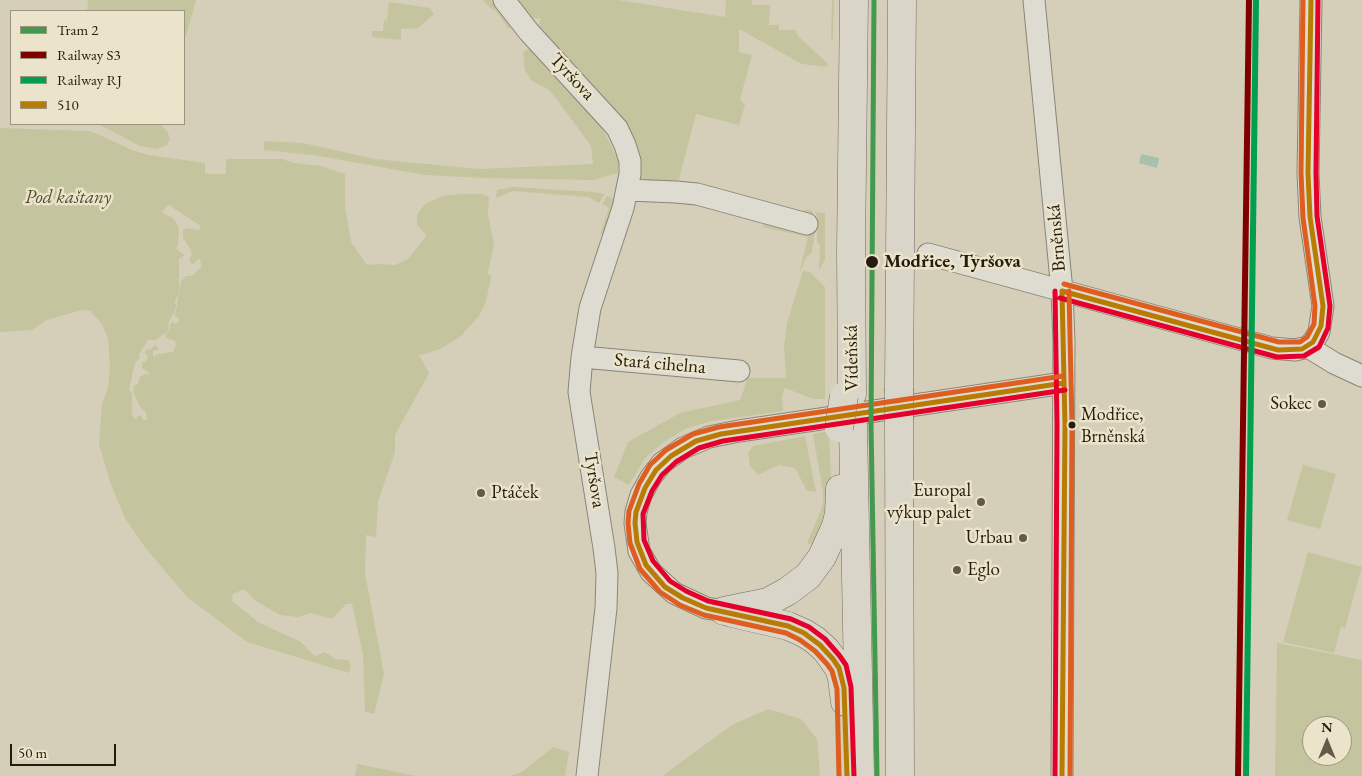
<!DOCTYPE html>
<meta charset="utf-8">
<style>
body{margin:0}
#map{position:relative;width:1362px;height:776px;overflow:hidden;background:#d5cfb9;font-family:"EB Garamond",serif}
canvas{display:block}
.legend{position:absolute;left:10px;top:10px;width:175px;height:115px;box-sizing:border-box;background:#ebe4ca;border:1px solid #9c947f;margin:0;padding:6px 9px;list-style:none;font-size:15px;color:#251b0e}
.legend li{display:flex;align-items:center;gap:10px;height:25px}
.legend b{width:25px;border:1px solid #9c947f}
.north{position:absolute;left:1302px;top:716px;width:50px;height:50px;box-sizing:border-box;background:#ebe4ca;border:1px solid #9c947f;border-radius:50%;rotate:0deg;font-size:14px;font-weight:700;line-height:20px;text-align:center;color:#251b0e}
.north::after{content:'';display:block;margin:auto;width:18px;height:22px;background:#635a4a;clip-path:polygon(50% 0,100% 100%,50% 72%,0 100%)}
.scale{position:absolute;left:10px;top:744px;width:106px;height:22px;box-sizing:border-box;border:2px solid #251b0e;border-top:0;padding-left:6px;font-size:15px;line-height:18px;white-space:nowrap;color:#251b0e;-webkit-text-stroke:4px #ebe4ca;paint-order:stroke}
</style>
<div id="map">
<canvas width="1362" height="776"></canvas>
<ul class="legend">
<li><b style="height:6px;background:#43994d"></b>Tram 2</li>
<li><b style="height:6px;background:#800000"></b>Railway S3</li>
<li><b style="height:6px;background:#029f4e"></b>Railway RJ</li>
<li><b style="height:6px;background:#b87c04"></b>510</li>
</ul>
<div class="north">N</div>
<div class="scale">50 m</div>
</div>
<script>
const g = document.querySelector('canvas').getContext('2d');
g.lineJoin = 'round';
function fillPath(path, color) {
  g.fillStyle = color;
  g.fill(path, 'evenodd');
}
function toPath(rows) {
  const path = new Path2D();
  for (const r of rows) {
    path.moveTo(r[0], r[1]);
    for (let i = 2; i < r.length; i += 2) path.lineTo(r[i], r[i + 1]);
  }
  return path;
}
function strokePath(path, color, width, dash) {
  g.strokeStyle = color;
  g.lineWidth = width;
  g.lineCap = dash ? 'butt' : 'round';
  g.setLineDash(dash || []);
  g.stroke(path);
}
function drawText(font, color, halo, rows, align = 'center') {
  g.font = font + ' "EB Garamond",serif';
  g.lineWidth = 5;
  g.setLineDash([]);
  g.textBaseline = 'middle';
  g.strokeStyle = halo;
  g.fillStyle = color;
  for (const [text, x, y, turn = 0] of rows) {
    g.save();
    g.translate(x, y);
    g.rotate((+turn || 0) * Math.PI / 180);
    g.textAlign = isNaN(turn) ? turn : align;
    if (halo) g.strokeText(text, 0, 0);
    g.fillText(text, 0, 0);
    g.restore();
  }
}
const green = toPath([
 [88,0,196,0,186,36,184,33,184,11,87,11],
 [483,0,495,0,515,24,509,29,494,9,492,10],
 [513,0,618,0,725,17,726,0,752,0,752,5,770,5,769,25,779,25,779,30,796,30,797,35,828,64,827,67,802,64,739,29,739,52,752,55,740,99,745,105,739,125,696,114,677,187,642,181,639,174,537,28,541,19,528,17],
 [832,0,834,0,833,41,831,40],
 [389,2,430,8,434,14,418,28,401,29,401,40,372,37,372,31,383,31,384,20,387,21],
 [530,48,597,122,605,133,618,160,618,173,593,180,483,178,425,175,313,155,264,150,264,141,303,143,375,159,479,169,593,164,591,146,558,101,549,90,531,80,525,70,523,52],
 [98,124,161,124,168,133,170,139,167,145,156,149,140,146],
 [0,128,89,131,102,136,134,151,149,155,205,163,205,174,226,174,226,159,282,159,294,163,321,166,345,174,345,206,351,242,367,265,381,264,395,265,408,259,426,236,425,233,417,225,417,215,425,204,443,196,462,194,481,194,489,197,488,214,494,245,488,273,491,277,486,302,479,316,461,336,442,348,426,354,419,355,429,373,395,435,395,452,378,502,376,537,366,535,365,573,384,674,374,714,365,712,363,655,352,604,346,604,332,619,311,613,298,617,280,615,256,601,244,589,233,594,232,601,258,622,301,642,315,656,325,652,335,659,348,660,351,666,349,673,247,642,187,597,144,546,125,518,110,482,99,444,102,403,108,388,110,367,108,338,102,324,90,311,81,310,47,320,32,330,0,332],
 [170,204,173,208,201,226,199,230,188,228,183,230,183,238,190,248,192,254,189,260,192,264,195,263,199,258,202,266,192,276,186,276,181,281,179,293,179,259,185,255,175,248,178,246,179,228,174,219,161,212],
 [179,293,175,316,179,319,178,322,175,324,171,322,169,331,165,334,167,338,175,341,176,345,173,352,159,354,153,357,153,351,158,350,158,348,155,345,151,349,146,350,145,353,148,356,146,362,142,362,142,368,149,372,148,375,145,374,140,377,138,384,134,386,133,392,140,407,146,412,147,420,143,420,141,416,138,416,136,420,132,414,132,394,129,389,135,363,140,357,139,354,148,340,156,340,168,331,169,321,174,313,176,307,175,301],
 [513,187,594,192,605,194,599,203,588,197,513,191,496,198,497,190],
 [607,196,613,199,616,205,606,235,600,234,609,208,602,204],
 [804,209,812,211,814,216,811,215,814,220,814,240,811,254,806,257,801,270,800,270,808,237,762,227,765,218,803,217],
 [815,212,825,213,825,260,819,270,820,245,817,243,817,216],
 [803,271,810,272,825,287,825,399,813,399,785,388,782,396,783,411,711,421,685,429,664,442,645,458,629,485,614,477,628,442,680,413,740,400,748,378,786,378,784,346,787,323],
 [829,431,832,505,820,548,807,543,823,505,823,492,813,434],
 [805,436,816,492,807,491,795,468,779,465,758,475,750,466,748,453,753,446],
 [1303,465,1336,474,1320,529,1287,520],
 [1308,552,1362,567,1345,628,1341,627,1334,653,1283,642],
 [1277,643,1362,660,1362,776,1275,776],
 [1312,726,1342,726,1342,756,1312,756],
 [768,709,801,719,817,739,820,776,662,776,732,725],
 [553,747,569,752,565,776,510,776,522,772],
 [357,764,416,776,355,776]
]);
const water = toPath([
 [1141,154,1159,158,1157,168,1139,163]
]);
const minor = toPath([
 [504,0,529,32,617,128,625,145,630,161,630,174,623,208,590,308,582,357,579,392,604,548,607,573,606,608,587,776],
 [1034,0,1062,291,1064,341,1062,776],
 [627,190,676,192,697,194,807,224],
 [928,254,1272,348,1295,350,1308,347,1313,342,1319,332,1323,306,1310,217,1308,173,1311,0],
 [1308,347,1334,363,1362,376],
 [582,357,739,371],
 [724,611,706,608,674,593,651,572,639,551,635,523,636,512,641,495,651,477,662,463,683,448,709,437,739,431,1064,383]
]);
const highway = toPath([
 [899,388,902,0],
 [852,394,851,250,854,0],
 [899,420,900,776],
 [853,426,860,776],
 [724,611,768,602,788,591,808,576,822,557,836,526,839,514,840,489],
 [732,613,788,626,804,633,815,640,826,650,839,668,842,678,845,702]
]);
const highwayBridge = toPath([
 [899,420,899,388],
 [839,428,844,396]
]);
const bus1 = toPath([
 [1062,291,1278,350,1302,349,1313,342,1321,326,1323,306,1310,217,1308,173,1311,0],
 [1062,291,1065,425,1062,776],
 [847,776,844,688,839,668,833,659,820,645,804,633,788,626,706,608,683,598,665,587,646,565,637,542,635,523,636,512,645,488,656,470,671,456,696,441,721,434,1064,383]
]);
const bus2 = toPath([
 [1060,298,1277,357,1304,356,1319,347,1328,328,1330,306,1317,216,1316,173,1318,0],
 [854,776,851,687,846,665,839,655,825,639,809,627,791,619,708,601,686,591,670,581,653,561,644,540,643,514,652,491,662,475,676,462,699,448,723,441,1065,390],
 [1055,776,1057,425,1055,291]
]);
const bus3 = toPath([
 [1064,284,1279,342,1300,342,1307,337,1314,324,1315,306,1303,218,1301,173,1303,0],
 [1069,291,1072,425,1070,776],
 [839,776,837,689,832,671,827,664,815,651,800,640,786,633,704,615,680,605,660,592,640,569,630,543,628,523,629,511,639,484,650,465,666,450,693,434,719,427,1063,376]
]);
const rail1 = toPath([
 [1238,776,1249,0]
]);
const rail2 = toPath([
 [1246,776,1256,0]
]);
const tram1 = toPath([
 [874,0,871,424,877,776]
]);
const markers = [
 [872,262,7,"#251b0e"],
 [1322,404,5,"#635a4a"],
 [1072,425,4.5,"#251b0e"],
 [481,493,5,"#635a4a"],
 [981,502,5,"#635a4a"],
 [1023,538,5,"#635a4a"],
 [957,570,5,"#635a4a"]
];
const busNames = [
 ["Modřice,",1081,415],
 ["Brněnská",1081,437]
];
const streetNames = [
 ["Tyršova",572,77,47],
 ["Brněnská",1057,238,-95],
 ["Vídeňská",852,358,-91],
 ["Stará cihelna",660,364,5],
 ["Tyršova",594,480,81]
];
const parkNames = [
 ["Pod kaštany",68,198]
];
const stopNames = [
 ["Modřice, Tyršova",884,262]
];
const poiNames = [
 ["Sokec",1312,404],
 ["Europal",971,491],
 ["výkup palet",971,513],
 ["Ptáček",491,493,"left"],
 ["Urbau",1013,538],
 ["Eglo",967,570,"left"]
];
fillPath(green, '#c4c59e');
fillPath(water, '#a8c0ac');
strokePath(minor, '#898476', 23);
strokePath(highway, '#706b5f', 29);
strokePath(minor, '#dedcd1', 21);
strokePath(highway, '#d9d6c9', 28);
strokePath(highwayBridge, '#706b5f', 29, []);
strokePath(highwayBridge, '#d9d6c9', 28);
strokePath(bus1, '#b87c04', 5);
strokePath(bus2, '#e4002b', 5);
strokePath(bus3, '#de5e20', 5);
strokePath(rail1, '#800000', 6);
strokePath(rail2, '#029f4e', 6);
strokePath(tram1, '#43994d', 5);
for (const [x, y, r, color] of markers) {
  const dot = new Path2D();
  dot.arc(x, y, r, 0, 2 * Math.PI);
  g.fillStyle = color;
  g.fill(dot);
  strokePath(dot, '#ebe4ca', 2);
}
drawText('18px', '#251b0e', '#ebe4ca', busNames, 'left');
drawText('19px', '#251b0e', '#ebe4ca', streetNames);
drawText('italic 19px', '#504b33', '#ebe4ca', parkNames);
drawText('bold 19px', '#251b0e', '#ebe4ca', stopNames, 'left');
drawText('19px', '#251b0e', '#ebe4ca', poiNames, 'right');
</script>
